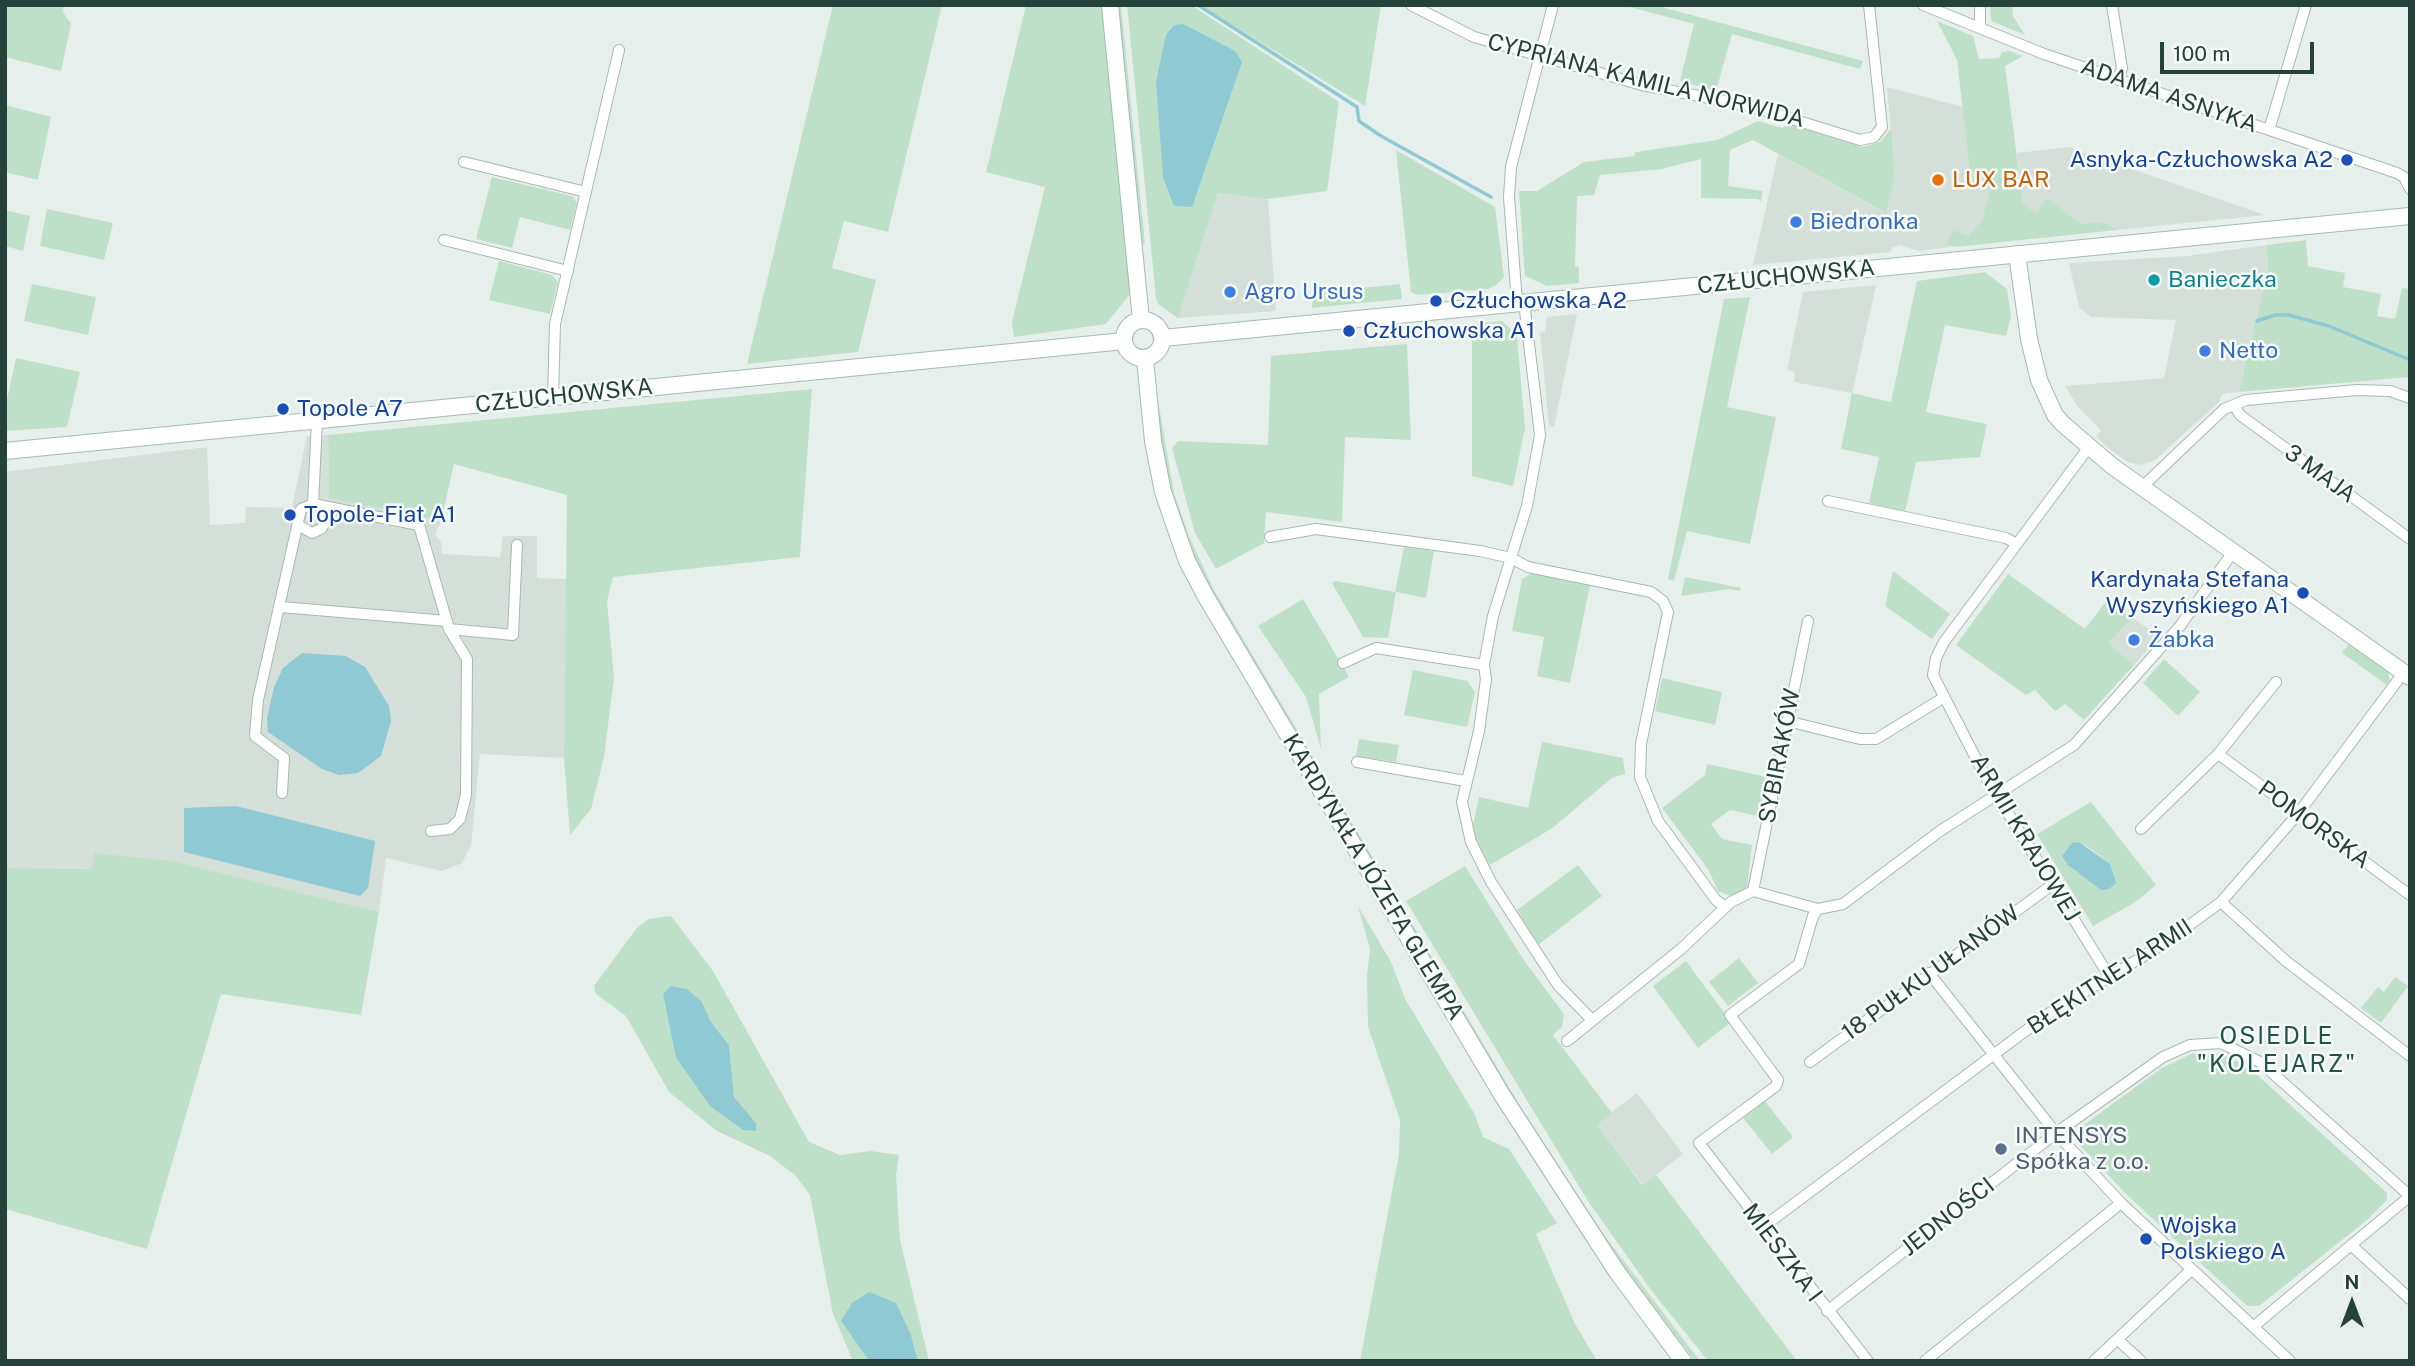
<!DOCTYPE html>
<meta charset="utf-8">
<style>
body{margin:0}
#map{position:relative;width:2415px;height:1366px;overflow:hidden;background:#e6efeb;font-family:"Public Sans",sans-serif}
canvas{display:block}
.frame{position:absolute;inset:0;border:7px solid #24423a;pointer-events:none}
.north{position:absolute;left:2317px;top:1268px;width:70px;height:70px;-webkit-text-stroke:5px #f7fbf9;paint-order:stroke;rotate:0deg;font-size:19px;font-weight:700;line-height:28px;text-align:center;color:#24423a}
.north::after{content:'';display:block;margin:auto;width:24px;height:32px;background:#24423a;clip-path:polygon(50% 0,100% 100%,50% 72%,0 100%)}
.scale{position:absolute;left:2160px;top:42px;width:154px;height:32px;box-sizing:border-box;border:4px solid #24423a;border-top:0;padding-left:9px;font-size:21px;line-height:24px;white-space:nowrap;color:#24423a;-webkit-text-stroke:5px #f7fbf9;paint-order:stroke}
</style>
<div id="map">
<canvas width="2415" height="1366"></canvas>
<div class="frame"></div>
<div class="north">N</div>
<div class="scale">100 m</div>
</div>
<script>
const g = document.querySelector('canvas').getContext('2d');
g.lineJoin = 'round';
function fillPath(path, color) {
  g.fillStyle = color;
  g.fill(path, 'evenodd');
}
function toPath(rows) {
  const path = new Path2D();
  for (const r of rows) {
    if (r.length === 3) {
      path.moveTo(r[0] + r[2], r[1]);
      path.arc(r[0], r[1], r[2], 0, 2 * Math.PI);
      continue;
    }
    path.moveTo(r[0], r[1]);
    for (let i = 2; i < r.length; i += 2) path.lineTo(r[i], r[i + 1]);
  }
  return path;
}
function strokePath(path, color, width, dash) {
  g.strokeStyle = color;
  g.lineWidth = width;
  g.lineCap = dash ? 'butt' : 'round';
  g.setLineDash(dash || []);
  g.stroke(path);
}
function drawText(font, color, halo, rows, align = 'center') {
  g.font = font + ' "Public Sans",sans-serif';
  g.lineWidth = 5;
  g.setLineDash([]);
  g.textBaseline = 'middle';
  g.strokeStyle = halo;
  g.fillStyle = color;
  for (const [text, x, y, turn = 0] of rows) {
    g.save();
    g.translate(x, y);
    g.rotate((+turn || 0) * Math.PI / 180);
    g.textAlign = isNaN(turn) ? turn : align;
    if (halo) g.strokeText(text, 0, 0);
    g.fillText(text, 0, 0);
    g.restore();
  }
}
const built = toPath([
 [1887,87,1963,107,1970,171,1985,169,1989,183,1988,200,1981,221,1968,236,1946,244,1950,247,1919,251,1901,245,1892,247,1891,252,1753,265,1778,154,1885,213,1895,178],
 [2068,147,2265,215,2117,230,2105,222,2081,225,2047,198,2036,213,2023,204,2017,153],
 [1218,193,1268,199,1276,311,1178,318],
 [2266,245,2268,269,2239,392,2222,394,2219,402,2155,460,2141,465,2128,462,2111,450,2096,437,2101,430,2078,407,2065,386,2164,378,2176,320,2091,317,2079,307,2069,263,2187,256],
 [1876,285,1852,393,1794,382,1795,372,1787,370,1803,292],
 [1577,314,1554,427,1549,426,1540,333,1545,332,1547,317],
 [328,435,329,498,441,521,435,535,441,542,442,554,500,557,503,536,537,536,537,578,568,579,564,758,480,754,471,845,462,863,442,871,386,858,379,912,173,861,94,854,92,869,5,868,5,472,207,447,210,525,245,523,246,507,292,508,307,436],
 [2132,618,2155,633,2156,640,2134,665,2109,643],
 [1637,1093,1683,1154,1643,1185,1596,1124]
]);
const green = toPath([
 [5,5,64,5,63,12,71,24,61,71,5,57],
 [833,5,942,5,888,232,844,221,832,268,876,280,858,352,747,364],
 [1026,5,1103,5,1130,294,1106,324,1014,337,1012,322,1045,187,986,172],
 [1117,5,1121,5,1145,244,1141,244],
 [1127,5,1191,5,1339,102,1327,191,1268,199,1218,193,1178,318,1158,304,1156,298],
 [1202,5,1381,5,1365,106,1206,9],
 [1622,5,1654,5,1863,61,1860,69,1732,34,1716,91,1680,81,1694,24],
 [1990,5,2012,5,2013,16,2025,35,1991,21],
 [1937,21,1973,36,1979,59,1999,58,2002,52,2009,51,2023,56,2005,66,2023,204,2036,213,2047,198,2081,224,2105,222,2117,230,1955,247,1946,245,1953,230,1968,236,1981,221,1988,200,1989,183,1985,169,1970,172,1957,60],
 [5,105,51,117,38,180,5,172],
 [1758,121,1782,128,1788,124,1862,147,1880,142,1891,129,1895,178,1886,213,1753,140,1730,150,1728,186,1763,191,1761,202,1758,199,1701,198,1701,159,1662,169,1600,175,1594,195,1577,196,1575,266,1579,267,1579,283,1547,286,1525,276,1519,191,1537,191,1584,162,1634,156,1636,152,1717,140],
 [1396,150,1495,207,1504,277,1496,285,1488,289,1417,295,1411,292],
 [492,177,572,196,577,203,570,230,520,217,512,248,476,239],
 [47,209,113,223,104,260,40,246],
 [5,210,30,216,23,251,5,246],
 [2306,240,2308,266,2345,273,2343,287,2381,294,2377,316,2395,319,2402,288,2410,289,2410,377,2239,392,2268,269,2266,245],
 [499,261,552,275,558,282,550,314,489,300],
 [1985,272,2007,289,2011,316,2006,336,1945,325,1926,412,1987,424,1980,457,1916,462,1905,512,1869,503,1879,457,1841,449,1852,393,1891,402,1917,281],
 [32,284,96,297,88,335,24,321],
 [1400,284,1402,299,1312,308,1314,293],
 [1750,297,1727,407,1776,417,1750,544,1687,531,1674,581,1668,579,1724,299],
 [1502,321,1517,335,1525,428,1513,486,1472,476,1472,324],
 [1407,344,1411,440,1345,437,1342,522,1266,512,1264,543,1216,569,1195,533,1172,448,1178,441,1268,445,1271,356],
 [16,358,80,372,67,427,5,431,5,409],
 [1155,383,1174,493,1189,536,1214,590,1522,1109,1604,1235,1700,1361,1695,1361,1632,1280,1548,1159,1210,591,1185,539,1164,467],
 [812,389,800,557,613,577,607,601,614,678,604,757,591,809,570,835,564,758,567,495,454,464,441,521,329,498,328,435],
 [1404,547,1434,551,1426,598,1396,592,1388,638,1363,637,1332,583,1336,581,1395,592],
 [1893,571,1950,614,1932,639,1885,606],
 [1532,573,1590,585,1570,683,1537,676,1544,637,1512,631,1522,579],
 [2008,574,2085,629,2107,600,2132,618,2109,643,2134,665,2084,720,2065,704,2055,711,2035,690,2026,695,1956,645],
 [1685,577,1741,588,1740,591,1729,589,1681,596],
 [1303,599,1349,677,1319,694,1321,749,1306,697,1258,626],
 [2350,642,2387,667,2390,680,2387,685,2342,653],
 [2164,659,2200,692,2178,716,2143,683],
 [1413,670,1467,681,1475,692,1467,727,1404,715],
 [1662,678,1722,692,1715,725,1655,711],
 [1359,739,1399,745,1396,762,1356,756],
 [1542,742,1623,758,1625,774,1612,778,1551,829,1490,865,1477,844,1473,825,1479,797,1528,808],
 [1707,764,1767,777,1758,816,1730,810,1711,824,1722,839,1752,845,1747,889,1731,896,1718,891,1708,869,1662,808,1705,775],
 [2091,802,2156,885,2134,903,2093,926,2037,834],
 [2079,842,2091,849,2110,864,2079,874,2062,856],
 [94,853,173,861,379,912,361,1015,221,994,147,1249,5,1209,5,868,92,869],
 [1578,865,1602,896,1538,945,1517,910],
 [1465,866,1523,959,1564,1014,1562,1027,1553,1035,1612,1113,1597,1125,1642,1185,1656,1175,1797,1361,1708,1361,1651,1290,1588,1201,1406,901],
 [1358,906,1391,962,1405,999,1474,1113,1483,1137,1509,1149,1557,1223,1536,1234,1575,1324,1597,1361,1360,1361,1399,1154,1400,1120,1368,1027,1367,975,1370,949],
 [671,916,713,971,809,1142,840,1155,871,1151,899,1155,896,1175,900,1240,929,1361,918,1361,911,1335,841,1321,869,1361,853,1361,833,1314,810,1195,796,1176,770,1156,717,1131,669,1092,626,1016,596,994,594,986,636,929,648,919],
 [663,993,702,1002,711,1022,729,1045,734,1098,756,1123,756,1131,710,1106,676,1058],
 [1739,958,1758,983,1728,1006,1709,982],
 [1686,961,1731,1022,1698,1048,1653,986],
 [2395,977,2408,986,2381,1023,2361,1008,2378,987,2384,992],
 [2210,1053,2230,1057,2253,1071,2387,1193,2387,1200,2367,1220,2259,1306,2247,1306,2126,1194,2076,1141,2078,1129,2162,1068,2191,1054],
 [1765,1101,1793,1137,1772,1154,1743,1118]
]);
const water = toPath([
 [1183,24,1235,51,1242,62,1192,207,1174,206,1163,177,1156,82,1166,35,1174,25],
 [302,653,346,656,365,667,389,706,391,721,381,756,358,773,339,775,322,769,268,732,267,718,274,687,283,668],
 [236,806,375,841,368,888,360,896,184,852,184,808],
 [2079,842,2110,864,2116,883,2109,889,2101,890,2068,865,2062,856,2072,843],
 [671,986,687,989,702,1002,711,1022,729,1045,734,1097,756,1123,756,1131,743,1130,710,1106,676,1058,663,994],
 [869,1292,896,1303,911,1335,918,1361,869,1361,841,1321,852,1303]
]);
const stream = toPath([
 [1198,5,1357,107,1359,121,1381,136,1491,197],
 [2257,321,2275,315,2289,315,2329,326,2410,360]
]);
const street = toPath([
 [1411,5,1474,37,1642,85,1750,106,1860,140,1874,137,1882,127,1869,5],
 [1923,5,2044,54,2397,173,2404,177,2410,189],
 [1980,5,1980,28],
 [2112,5,2122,68,2118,80],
 [2269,130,2306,5],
 [464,162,586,192],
 [444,240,568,271],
 [1524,302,1540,435,1527,506,1493,616,1484,665,1486,679,1479,731,1462,802,1471,842,1491,882,1558,985,1592,1020],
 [1517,303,1509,197,1511,167,1553,5],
 [553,397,555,324,619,50],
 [2234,405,2240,415,2410,539],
 [2089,447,1944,642,1936,658,1933,675,1985,776,2109,976],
 [2142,487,2224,409,2246,400,2357,390,2390,391,2410,398],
 [1828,501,2006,538,2015,543],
 [313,504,317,421],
 [300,526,312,533,321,529,326,521,322,508],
 [1270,537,1316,529,1480,551,1511,558,1528,567,1651,592,1663,601,1668,612,1641,744,1640,777,1658,821,1716,900,1725,907],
 [281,607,447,621],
 [1343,663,1376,648,1484,665],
 [1787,721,1860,739,1876,739,1943,698],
 [2218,754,2410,895],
 [1357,762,1466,781],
 [282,793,284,758,255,736,258,700,301,509,313,504,419,525,449,629,513,635,517,545],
 [2141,829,2218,754,2276,682],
 [431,831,450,829,460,819,466,795,467,659,449,629],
 [1753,891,1808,621],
 [2221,902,2286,961,2410,1056],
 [1929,973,2056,1133,2121,1203,2290,1361],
 [1567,1041,1681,949,1731,902,1753,891,1818,909],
 [1810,1062,2052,885],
 [1763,1227,2048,1014,2165,943,2221,902,2297,815,2404,672],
 [2351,1245,2410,1299],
 [1827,1311,2056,1133,2163,1057,2190,1045,2221,1043,2260,1062,2410,1196],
 [2253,1327,2410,1196],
 [2118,1340,2141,1361],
 [1868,1361,1699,1143,1776,1086,1778,1080,1730,1015,1799,964,1813,916,1818,909,1843,904,1940,831,2074,745,2180,626,2233,552],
 [1925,1361,2121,1203],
 [2094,1361,2190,1271]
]);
const secondary = toPath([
 [1110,5,1141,320],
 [2017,254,2029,339,2039,380,2055,415,2063,424,2112,466,2410,677],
 [1143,339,19],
 [1163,338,2410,216],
 [1145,359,1153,441,1163,492,1187,561,1206,597,1502,1095,1617,1272,1683,1361],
 [5,451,1124,341]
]);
const markers = [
 [2347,160,7,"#1a4fb4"],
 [1938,180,7,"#e8710a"],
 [1796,222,7,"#3f7fe0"],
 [2154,280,7,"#0f9aa8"],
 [1230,292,7,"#3f7fe0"],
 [1436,301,7,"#1a4fb4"],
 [1349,331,7,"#1a4fb4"],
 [2205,351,7,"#3f7fe0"],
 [283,409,7,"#1a4fb4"],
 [290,515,7,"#1a4fb4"],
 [2303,593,7,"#1a4fb4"],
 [2134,640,7,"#3f7fe0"],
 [2001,1149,7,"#5c6f8a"],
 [2146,1239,7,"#1a4fb4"]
];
const streetNames = [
 ["CYPRIANA KAMILA NORWIDA",1646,81,14],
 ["ADAMA ASNYKA",2169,96,19],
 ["CZŁUCHOWSKA",1786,277,-6],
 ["CZŁUCHOWSKA",564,396,-6],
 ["3 MAJA",2320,474,36],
 ["SYBIRAKÓW",1780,756,-79],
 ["POMORSKA",2314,825,36],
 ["ARMII KRAJOWEJ",2025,838,59],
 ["KARDYNAŁA JÓZEFA GLEMPA",1373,877,59],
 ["18 PUŁKU UŁANÓW",1931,973,-36],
 ["BŁĘKITNEJ ARMII",2110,977,-33],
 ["JEDNOŚCI",1948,1217,-38],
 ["MIESZKA I",1782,1253,53]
];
const transitNames = [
 ["Asnyka-Człuchowska A2",2333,160,"right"],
 ["Człuchowska A2",1450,301],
 ["Człuchowska A1",1363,331],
 ["Topole A7",297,409],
 ["Topole-Fiat A1",304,515],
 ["Kardynała Stefana",2289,580,"right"],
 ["Wyszyńskiego A1",2289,606,"right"],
 ["Wojska",2160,1226],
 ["Polskiego A",2160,1252]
];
const foodNames = [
 ["LUX BAR",1952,180]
];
const shopNames = [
 ["Biedronka",1810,222],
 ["Agro Ursus",1244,292],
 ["Netto",2219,351],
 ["Żabka",2148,640]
];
const cultureNames = [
 ["Banieczka",2168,280]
];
const serviceNames = [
 ["INTENSYS",2015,1136],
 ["Spółka z o.o.",2015,1162]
];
const neighbourhoodNames = [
 ["OSIEDLE",2277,1037],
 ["\"KOLEJARZ\"",2277,1065]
];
fillPath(built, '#d4dfda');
fillPath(green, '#bfe0c8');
fillPath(water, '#8ec9d4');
strokePath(stream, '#8ec9d4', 3.5);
strokePath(street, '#a8b8b2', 12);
strokePath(secondary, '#a4bbb3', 18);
strokePath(street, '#fff', 10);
strokePath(secondary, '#fff', 16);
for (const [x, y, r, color] of markers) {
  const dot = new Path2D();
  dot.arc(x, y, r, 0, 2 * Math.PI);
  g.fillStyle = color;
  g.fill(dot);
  strokePath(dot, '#f7fbf9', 2.5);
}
drawText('23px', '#24423a', '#f7fbf9', streetNames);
drawText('23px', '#164399', '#f7fbf9', transitNames, 'left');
drawText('23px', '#c56008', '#f7fbf9', foodNames, 'left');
drawText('23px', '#366cbe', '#f7fbf9', shopNames, 'left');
drawText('23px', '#0d838f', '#f7fbf9', cultureNames, 'left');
drawText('23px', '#4e5e75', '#f7fbf9', serviceNames, 'left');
g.letterSpacing = '2px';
drawText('24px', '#1f5548', '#f7fbf9', neighbourhoodNames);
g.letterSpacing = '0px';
</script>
